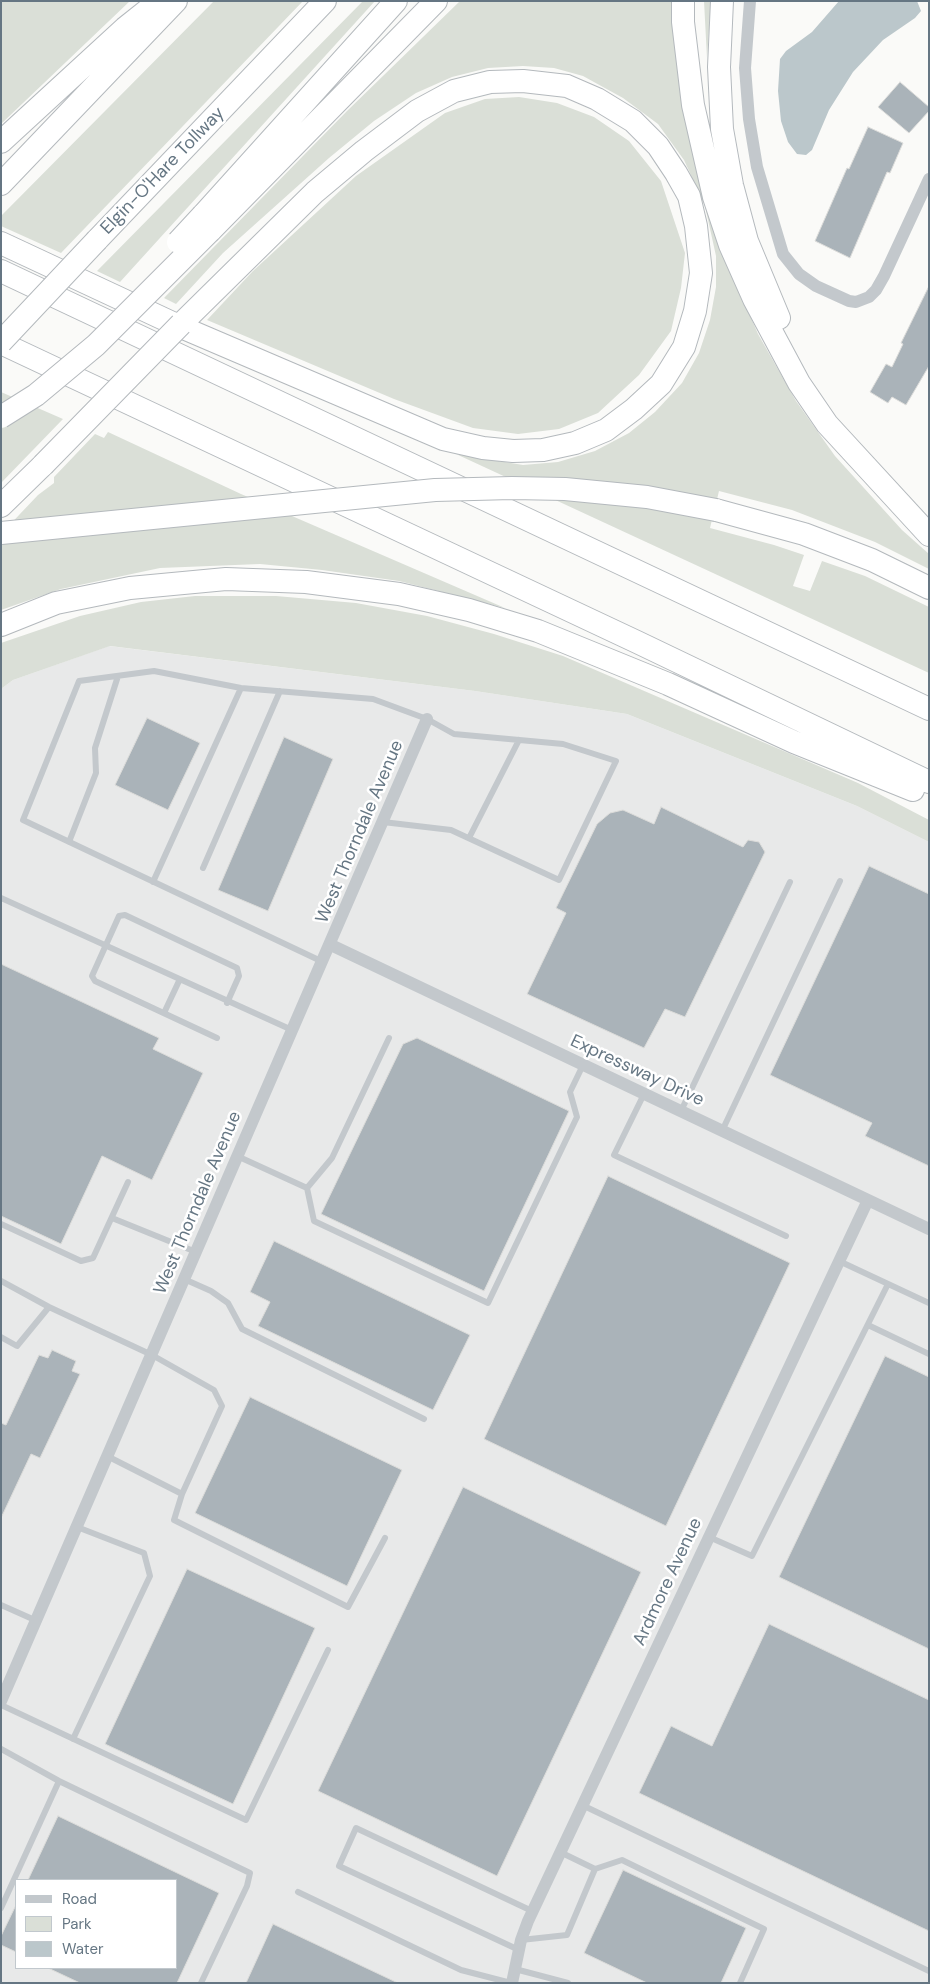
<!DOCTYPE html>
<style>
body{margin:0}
#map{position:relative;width:930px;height:1984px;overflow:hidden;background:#fafaf8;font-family:"DM Sans",sans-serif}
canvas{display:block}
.frame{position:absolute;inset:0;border:2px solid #657683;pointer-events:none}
.legend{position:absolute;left:15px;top:1879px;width:162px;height:90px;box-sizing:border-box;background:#fff;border:1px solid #c1c8cd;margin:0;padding:6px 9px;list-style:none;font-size:15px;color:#657683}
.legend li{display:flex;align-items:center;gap:10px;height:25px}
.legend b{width:25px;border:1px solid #c1c8cd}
</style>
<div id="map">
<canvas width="930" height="1984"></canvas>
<div class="frame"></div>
<ul class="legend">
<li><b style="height:6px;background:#c3c8cc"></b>Road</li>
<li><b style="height:14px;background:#dadfd7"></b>Park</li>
<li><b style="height:14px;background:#bbc7cb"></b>Water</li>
</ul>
</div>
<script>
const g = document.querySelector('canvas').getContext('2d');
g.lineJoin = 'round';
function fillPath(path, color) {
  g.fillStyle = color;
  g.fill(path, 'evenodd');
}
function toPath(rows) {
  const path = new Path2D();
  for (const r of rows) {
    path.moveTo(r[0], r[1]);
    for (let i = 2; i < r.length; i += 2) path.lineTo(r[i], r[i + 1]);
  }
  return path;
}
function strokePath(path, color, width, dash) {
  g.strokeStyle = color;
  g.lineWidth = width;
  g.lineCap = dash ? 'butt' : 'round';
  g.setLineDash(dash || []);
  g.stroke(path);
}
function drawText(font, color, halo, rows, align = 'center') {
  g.font = font + ' "DM Sans",sans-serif';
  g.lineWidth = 5;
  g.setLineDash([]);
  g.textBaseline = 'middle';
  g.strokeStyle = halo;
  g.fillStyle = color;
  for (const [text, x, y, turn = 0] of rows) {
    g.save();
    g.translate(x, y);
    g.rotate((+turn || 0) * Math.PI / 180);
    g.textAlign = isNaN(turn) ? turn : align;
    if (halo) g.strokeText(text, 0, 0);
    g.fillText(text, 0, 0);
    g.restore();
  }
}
const built = toPath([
 [109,646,475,691,627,714,857,806,929,842,929,1983,1,1983,1,689,13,680],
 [16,1880,176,1880,176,1968,16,1968]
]);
const green = toPath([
 [1,1,130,1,1,124],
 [214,1,303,1,61,253,1,226,1,216],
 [363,1,375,1,120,282,97,271],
 [460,1,672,1,733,275,758,334,796,401,835,456,902,530,929,554,929,569,875,542,792,510,719,491,710,528,774,545,804,555,793,586,810,591,822,561,865,576,929,607,929,673,456,454,523,465,558,462,595,451,629,433,655,412,682,383,699,353,710,320,716,287,716,256,705,206,684,160,658,124,623,98,583,76,554,68,523,66,488,68,452,77,416,93,374,121,329,158,223,253,176,304,164,298,347,111],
 [704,1,711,1,707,58],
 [519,97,557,103,594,117,629,141,661,181,685,253,681,288,671,331,639,375,598,413,559,429,518,434,473,428,394,399,207,320,253,271,356,176,445,113,485,99],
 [1,392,63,419,1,483],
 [108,432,241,494,505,608,399,581,322,570,260,564,160,568,61,589,1,610,1,534,38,495,54,483,54,477,95,434,104,438],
 [195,596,276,596,356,603,427,616,494,634,563,656,858,783,929,820,929,842,857,806,627,714,475,691,110,646,13,680,1,689,1,643,80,616,141,602]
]);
const water = toPath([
 [839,1,917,1,921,11,915,18,883,40,853,72,829,110,812,150,806,155,797,154,788,142,781,121,778,91,780,59,786,51,812,32]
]);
const building = toPath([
 [900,82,929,107,929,111,909,133,878,107,900,82],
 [868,127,903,143,890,173,887,172,850,258,815,241,847,168,849,169,868,127],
 [929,286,929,366,906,405,892,397,888,403,870,392,886,364,892,367,903,344,901,343,929,286],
 [147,718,200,743,168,810,115,785,147,718],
 [284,737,333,759,268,911,218,890,284,737],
 [661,807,743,847,748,840,759,842,765,852,685,1017,665,1009,644,1048,527,994,566,913,556,908,597,824,610,813,623,810,654,824,661,807],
 [869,866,929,894,929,1166,865,1136,872,1123,770,1075,869,866],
 [1,964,159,1038,153,1049,203,1073,152,1180,102,1156,61,1244,1,1216,1,964],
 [417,1038,569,1111,484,1291,321,1214,403,1044,417,1038],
 [608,1176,790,1263,666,1526,484,1439,608,1176],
 [274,1241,470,1335,433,1410,258,1326,270,1302,250,1292,274,1241],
 [52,1350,76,1361,72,1371,80,1374,40,1458,31,1454,1,1518,1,1423,6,1425,39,1355,48,1358,52,1350],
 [885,1356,929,1377,929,1649,779,1577,885,1356],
 [250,1397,402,1470,347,1586,195,1513,250,1397],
 [463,1487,641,1572,497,1876,318,1791,463,1487],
 [187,1569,315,1628,233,1804,105,1744,187,1569],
 [769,1624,929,1700,929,1931,639,1793,671,1726,712,1746,769,1624],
 [58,1816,219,1893,177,1983,80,1983,48,1968,176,1968,176,1880,28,1880,58,1816],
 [623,1870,746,1928,721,1983,647,1983,584,1953,623,1870],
 [16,1905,16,1952,1,1945,1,1936,16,1905],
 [273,1924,398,1983,246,1983,273,1924]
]);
const lane = toPath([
 [469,838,519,740],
 [69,842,96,773,95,748,118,676],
 [203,868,280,691],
 [153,882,241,688],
 [1,898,292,1030],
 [323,962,23,820,79,681,154,671,241,688,373,699,427,719,454,734,563,744,616,761,559,880,451,830,383,822],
 [164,1013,179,981],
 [217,1038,95,981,92,976,119,916,125,915,237,968,239,976,227,1003],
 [644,1094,614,1155,786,1236],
 [681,1111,790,882],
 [722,1131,840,881],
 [237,1156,307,1188,314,1221,488,1303,577,1117,570,1092,583,1065],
 [307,1188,332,1158,389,1038],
 [112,1218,196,1252],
 [1,1224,81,1261,93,1258,128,1182],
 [839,1261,929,1303],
 [184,1279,211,1291,228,1303,242,1329,424,1419],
 [1,1281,49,1307,152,1355,214,1390,222,1406,182,1494],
 [868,1325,929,1354],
 [1,1337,17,1346,49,1307],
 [107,1456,182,1494,174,1520,348,1607,385,1538],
 [709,1537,752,1556,888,1284],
 [1,1605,37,1621],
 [1,1705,246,1820,328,1650],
 [73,1739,150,1576,144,1553,77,1527],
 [1,1749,59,1781,250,1873,247,1886,201,1983],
 [582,1805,929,1971],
 [595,1869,622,1860,764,1929,740,1983],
 [298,1892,461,1970,511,1983],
 [1,1908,59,1781],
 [521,1940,567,1935,595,1869,560,1852],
 [519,1950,339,1866,356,1828,532,1911],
 [515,1969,568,1983]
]);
const street = toPath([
 [750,1,745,68,749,119,757,167,783,254,799,274,816,286,849,301,856,302,869,297,876,290,884,276,929,179],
 [331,945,929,1229],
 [1,1701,427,719],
 [512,1983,521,1940,528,1921,868,1200]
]);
const highway = toPath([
 [683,1,683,22,693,105,714,197,730,245,754,299,799,383,827,424,929,535],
 [722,1,719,67,722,129,732,185,747,241,779,318],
 [1,142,125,28,159,1],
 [1,184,176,1],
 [203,215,396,1],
 [210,231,436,1],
 [97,240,325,1],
 [1,243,181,327,443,439,483,448,513,451,543,450,575,443,606,430,634,409,661,384,684,347,695,311,701,273,696,226,689,196,676,173,658,146,633,121,597,99,567,86,523,81,490,82,454,91,417,111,364,151,315,192,181,324],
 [1,271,929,709],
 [1,343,637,642,929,782],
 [1,506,43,465],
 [716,510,804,534,872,560,929,588],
 [1,625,56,603,130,588,226,579,306,582,399,594,469,610,538,631,668,684,794,742,913,790]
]);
const highwayBridge = toPath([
 [178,242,203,215],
 [1,342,97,240],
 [1,417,36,395,96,345,210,231],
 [43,465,181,324],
 [1,533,435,490,512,488,565,489,647,497,716,510]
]);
const streetNames = [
 ["Elgin-O'Hare Tollway",163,171,-46],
 ["West Thorndale Avenue",360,832,-67],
 ["Expressway Drive",637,1071,25],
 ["West Thorndale Avenue",198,1203,-67],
 ["Ardmore Avenue",668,1582,-65]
];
fillPath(built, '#e8e9e9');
fillPath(green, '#dadfd7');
fillPath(water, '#bbc7cb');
fillPath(building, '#aab3b9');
strokePath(building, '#dcdcda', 1);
strokePath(highway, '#b4b9bd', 24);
strokePath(lane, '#c3c8cc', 6);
strokePath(street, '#c3c8cc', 12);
strokePath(highway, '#fff', 22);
strokePath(highwayBridge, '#b4b9bd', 24, []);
strokePath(highwayBridge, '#fff', 22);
drawText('18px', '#657683', '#fff', streetNames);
</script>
